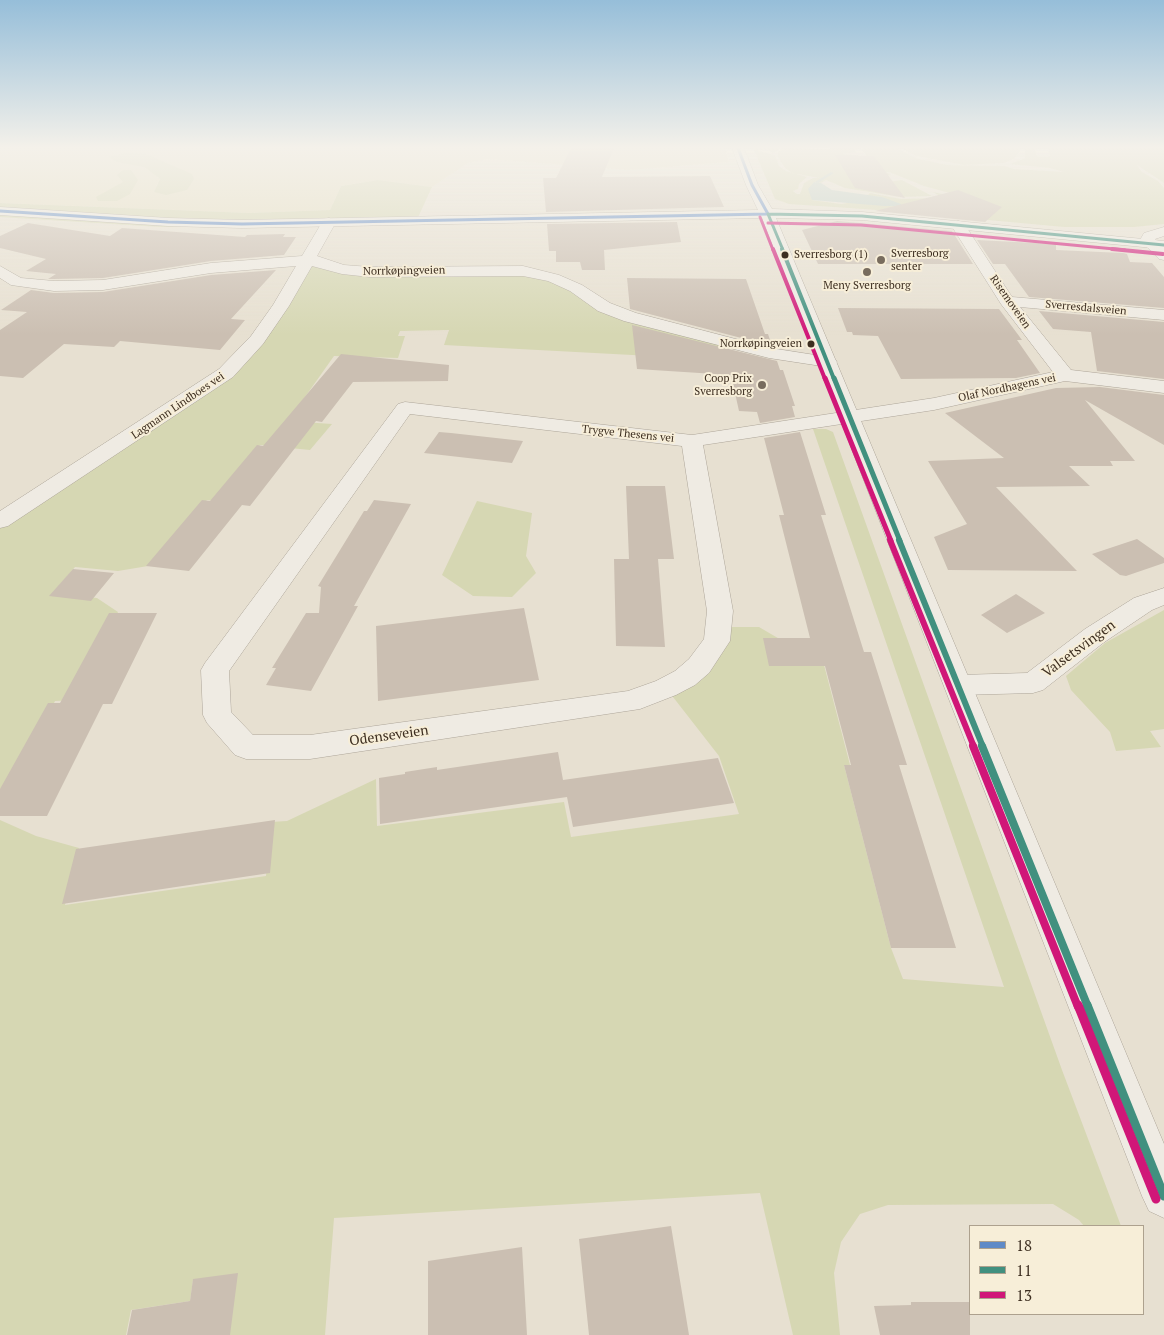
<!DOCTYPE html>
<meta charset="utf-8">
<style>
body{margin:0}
#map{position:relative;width:1164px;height:1335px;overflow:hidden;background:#e7e0d1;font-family:"PT Serif",serif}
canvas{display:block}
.legend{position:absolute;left:969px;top:1225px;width:175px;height:90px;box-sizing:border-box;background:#f7eed8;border:1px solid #ada18e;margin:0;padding:6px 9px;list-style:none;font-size:15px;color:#3d2e20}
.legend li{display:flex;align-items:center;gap:10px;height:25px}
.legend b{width:25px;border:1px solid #ada18e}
</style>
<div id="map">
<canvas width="1164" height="1335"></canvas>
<ul class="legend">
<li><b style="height:6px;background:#5f8ac7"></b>18</li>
<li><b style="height:6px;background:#41907f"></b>11</li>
<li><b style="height:6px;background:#d01778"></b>13</li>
</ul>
</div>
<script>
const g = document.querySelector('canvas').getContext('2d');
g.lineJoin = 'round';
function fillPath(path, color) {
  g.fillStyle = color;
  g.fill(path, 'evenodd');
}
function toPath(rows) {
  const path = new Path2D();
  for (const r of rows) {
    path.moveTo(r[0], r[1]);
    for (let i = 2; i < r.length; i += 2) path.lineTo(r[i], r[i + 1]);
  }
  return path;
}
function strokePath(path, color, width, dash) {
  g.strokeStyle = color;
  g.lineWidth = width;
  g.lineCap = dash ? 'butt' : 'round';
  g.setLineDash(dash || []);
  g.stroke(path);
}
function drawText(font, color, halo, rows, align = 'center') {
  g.font = font + ' "PT Serif",serif';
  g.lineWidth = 4;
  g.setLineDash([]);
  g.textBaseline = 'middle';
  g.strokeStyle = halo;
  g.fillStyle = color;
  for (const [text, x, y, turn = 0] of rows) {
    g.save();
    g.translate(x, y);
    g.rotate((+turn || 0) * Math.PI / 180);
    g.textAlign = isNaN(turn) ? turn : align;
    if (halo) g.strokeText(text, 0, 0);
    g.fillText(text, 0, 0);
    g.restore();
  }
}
const farmland = toPath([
 [0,148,725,148,729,162,629,170,488,159,468,163,432,187,378,180,341,186,330,210,249,213,0,203],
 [144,167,187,190,154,192,160,179]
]);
const green = toPath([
 [753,148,781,148,774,153,766,149,758,151,775,155,779,166,786,171,807,177,799,184,798,189,793,191,797,194,800,194,804,183,813,178,819,178,792,173,785,168,778,157,778,152,782,149,855,148,856,152,843,154,857,155,870,161,861,148,896,148,916,158,947,165,1005,166,1014,169,1064,172,1050,168,1010,164,1025,158,1025,148,1035,148,1037,156,1048,157,1050,156,1048,148,1164,148,1164,183,1137,165,1142,172,1158,181,1164,188,1164,224,1134,227,1064,227,977,219,933,192,957,197,957,195,924,186,889,172,886,172,891,175,872,178,880,183,902,180,932,196,900,197,845,188,826,180,821,183,814,182,812,200,841,204,882,197,867,196,870,193,901,199,934,198,892,211,789,204,775,199],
 [901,148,1020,148,1020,151,1014,159,1004,163,964,165,916,156],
 [125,153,146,154,192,174,194,179,187,190,166,195,154,192,160,179,144,167,117,162,109,157],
 [123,170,131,170,138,180,130,194,117,201,98,201,96,197,123,182,117,175],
 [378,180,432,187,415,224,161,227,0,217,0,203,249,213,330,210,341,186],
 [306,260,358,272,513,272,553,278,630,317,720,340,734,356,651,356,444,345,449,330,400,331,398,336,405,336,398,358,334,356,288,421,332,424,310,450,260,445,215,501,207,500,154,565,118,571,75,567,53,593,97,598,118,612,77,700,55,701,0,813,0,521,226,373],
 [813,429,826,429,833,432,1062,1070,1121,1226,1084,1226,1079,1220,1053,1204,888,1205,860,1214,841,1242,834,1273,840,1335,793,1335,760,1193,334,1218,325,1335,229,1335,193,1280,190,1301,131,1310,126,1335,0,1335,0,820,36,836,79,848,65,905,266,876,271,822,287,821,376,779,377,826,564,802,571,837,739,814,719,756,666,688,720,627,759,627,824,665,850,765,844,765,891,948,903,979,1004,987],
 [477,501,532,513,526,556,536,573,512,597,473,596,442,575],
 [1164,610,1164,729,1150,731,1161,747,1116,751,1110,732,1071,690,1066,676,1105,643]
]);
const water = toPath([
 [814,182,821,183,832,190,882,197,901,204,901,206,884,206,812,200,808,189]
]);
const stream = toPath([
 [831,172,834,173,818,183,815,182,831,172]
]);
const building = toPath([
 [571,148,614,148,602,177,710,176,724,207,546,212,543,178,556,178],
 [835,155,874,156,905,198,855,188],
 [958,190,1002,207,985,222,875,211],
 [837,221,952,231,973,264,818,264,802,230],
 [677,222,681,242,604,250,605,270,582,270,580,262,556,262,556,251,549,251,547,224],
 [28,223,110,236,122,228,245,237,247,235,285,234,283,237,296,237,284,255,211,261,103,278,54,279,48,279,56,274,26,271,46,259,0,248,0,236],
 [977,240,1056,244,1056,250,1123,253,1127,254,1130,262,1152,263,1164,277,1164,308,1029,297,1005,264,993,264],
 [276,270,231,319,245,320,220,350,120,341,114,347,64,344,23,378,0,376,0,330,27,312,1,310,31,290,54,293,103,292,211,275],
 [627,278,746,279,765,334,768,334,772,346,630,309],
 [838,308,999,309,1022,340,1017,340,1040,373,1016,378,901,379,878,336,853,335,852,332,847,332],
 [1039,311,1164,322,1164,379,1097,371,1091,332,1053,329],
 [632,325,777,361,780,370,783,370,795,406,792,406,795,417,760,423,757,412,739,411,731,375,637,369],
 [341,354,449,365,448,381,353,382,322,422,316,421,250,506,242,505,189,571,146,566,202,500,210,501,257,445,263,446],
 [1056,388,1100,387,1164,395,1164,445,1085,400,1135,461,1110,461,1113,466,1069,466,1090,486,996,487,1077,571,948,570,934,537,967,524,928,461,1004,458,945,413],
 [439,432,451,433,523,441,512,463,424,453],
 [800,432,826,515,821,515,864,652,871,652,907,765,899,765,956,948,891,948,844,765,851,765,825,666,769,666,763,638,810,638,779,515,784,515,764,438],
 [626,486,665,486,674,559,658,559,665,647,616,646,614,559,629,559],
 [374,500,411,504,354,606,358,606,311,691,266,685,276,668,272,668,306,613,319,613,321,587,318,586,364,511,367,511],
 [1137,539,1164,558,1164,563,1126,576,1120,575,1092,554],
 [73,569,114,573,91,601,49,596],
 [1016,594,1045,613,1007,633,981,615],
 [524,608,539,680,378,701,376,626],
 [109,613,157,613,112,704,103,704,47,816,0,816,0,789,48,703,60,703],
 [558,752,563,780,718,758,734,803,573,827,567,797,380,824,379,778,405,774,405,772,437,767,437,770],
 [275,820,270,873,62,904,76,849],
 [671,1226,689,1335,589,1335,579,1239],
 [522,1247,527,1335,428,1335,428,1261],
 [238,1273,230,1335,127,1335,132,1310,190,1301,193,1279],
 [911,1302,970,1302,970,1335,880,1335,874,1306,911,1305]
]);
const minor = toPath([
 [329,218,336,222,317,256,344,265,370,267,523,266,559,275,582,285,610,303,636,313,770,348,828,357,834,358,837,362,834,366,828,367,769,358,624,321,598,311,570,291,548,281,523,276,370,277,342,274,312,266,289,306,263,344,233,377,8,526,0,528,0,511,219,369,251,336,273,305,296,266,211,273,103,290,54,291,11,285,0,278,0,266,21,278,54,281,103,280,211,263,302,256,324,219,329,218],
 [958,221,963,222,1012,297,1164,310,1164,320,1020,307,1071,370,1164,381,1164,393,1065,381,934,410,703,445,733,611,730,641,709,673,695,685,676,695,640,709,310,759,246,759,235,755,207,723,203,715,201,670,205,663,398,404,405,402,692,435,934,398,1053,372,1001,304,951,225,958,221],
 [410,414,682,446,707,611,704,639,689,659,675,671,656,681,628,691,310,735,253,735,231,712,229,671,410,414],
 [1164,227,1164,236,1155,239,1164,248,1164,260,1159,259,1140,240,1144,233,1164,227],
 [1164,588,1164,605,1152,610,1103,643,1043,690,1033,693,960,695,950,692,946,685,950,678,960,675,1027,673,1085,629,1134,598,1164,588]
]);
const tertiary = toPath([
 [732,148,744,148,758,185,772,209,862,212,1164,241,1164,249,862,220,776,218,1164,1144,1164,1218,1149,1211,1142,1196,762,218,242,228,168,226,0,215,0,207,168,218,242,220,758,210,746,185,732,148]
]);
const bus1 = toPath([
 [738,148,752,185,768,214],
 [0,211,168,222,242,224,768,214]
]);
const bus2Far5 = toPath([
 [768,214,783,250],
 [768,214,862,216,1164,245]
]);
const bus2Far4 = toPath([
 [782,249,834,379]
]);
const bus2Far3 = toPath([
 [834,378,900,541]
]);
const bus2Far2 = toPath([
 [899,540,983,747]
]);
const bus2Far1 = toPath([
 [982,746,1088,1007]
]);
const bus2 = toPath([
 [1087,1005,1164,1196]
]);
const bus3Far5 = toPath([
 [760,217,773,250],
 [768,223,861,225,1125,250]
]);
const bus3Far4 = toPath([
 [773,249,825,379],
 [1112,249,1163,254]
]);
const bus3Far3 = toPath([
 [825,378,891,541]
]);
const bus3Far2 = toPath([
 [890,540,974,747]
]);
const bus3Far1 = toPath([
 [973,746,1078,1007]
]);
const bus3 = toPath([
 [1078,1005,1156,1199]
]);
const markers = [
 [785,255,4.5,"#3d2e20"],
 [881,260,5,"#786c5e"],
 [867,272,5,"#786c5e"],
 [811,344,4.5,"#3d2e20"],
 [762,385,5,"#786c5e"]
];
const farPoinames = [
 ["Sverresborg",891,254],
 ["senter",891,267],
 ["Meny Sverresborg",867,286,"center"],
 ["Coop Prix",752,379,"right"],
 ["Sverresborg",752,392,"right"]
];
const farBusnames = [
 ["Sverresborg (1)",794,255],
 ["Norrkøpingveien",802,344,"right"]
];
const farStreetnames = [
 ["Norrkøpingveien",404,271,-1],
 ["Risemoveien",1010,302,55],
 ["Sverresdalsveien",1086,308,5],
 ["Olaf Nordhagens vei",1007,388,-12],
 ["Lagmann Lindboes vei",178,406,-34],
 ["Trygve Thesens vei",628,434,6]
];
const streetNames = [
 ["Valsetsvingen",1079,649,-36],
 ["Odenseveien",389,736,-8]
];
fillPath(farmland, '#e6dfc2');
fillPath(green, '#d6d7b3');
fillPath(water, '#bcccc2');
fillPath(stream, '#bcccc2');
fillPath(building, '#cbbfb2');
strokePath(minor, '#ada599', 1);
strokePath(tertiary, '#ada599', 1);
fillPath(minor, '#efebe3');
fillPath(tertiary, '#efebe3');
strokePath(bus1, '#5f8ac7', 3);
strokePath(bus2Far5, '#41907f', 3);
strokePath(bus2Far4, '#41907f', 4);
strokePath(bus2Far3, '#41907f', 5);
strokePath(bus2Far2, '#41907f', 6);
strokePath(bus2Far1, '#41907f', 8);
strokePath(bus2, '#41907f', 9);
strokePath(bus3Far5, '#d01778', 3);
strokePath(bus3Far4, '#d01778', 4);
strokePath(bus3Far3, '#d01778', 5);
strokePath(bus3Far2, '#d01778', 6);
strokePath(bus3Far1, '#d01778', 8);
strokePath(bus3, '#d01778', 9);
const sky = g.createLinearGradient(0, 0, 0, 335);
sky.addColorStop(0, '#96bed9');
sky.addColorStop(0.44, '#f4f1ea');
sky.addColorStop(1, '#f4f1ea00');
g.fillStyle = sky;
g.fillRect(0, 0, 1164, 335);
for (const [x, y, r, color] of markers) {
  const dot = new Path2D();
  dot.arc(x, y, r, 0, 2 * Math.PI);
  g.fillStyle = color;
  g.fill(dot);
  strokePath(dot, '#f7eed8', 2);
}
drawText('11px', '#3d2e20', '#f7eed8', farPoinames, 'left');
drawText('11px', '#3d2e20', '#f7eed8', farBusnames, 'left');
drawText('11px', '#3d2e20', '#f7eed8', farStreetnames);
drawText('14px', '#3d2e20', '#f7eed8', streetNames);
</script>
